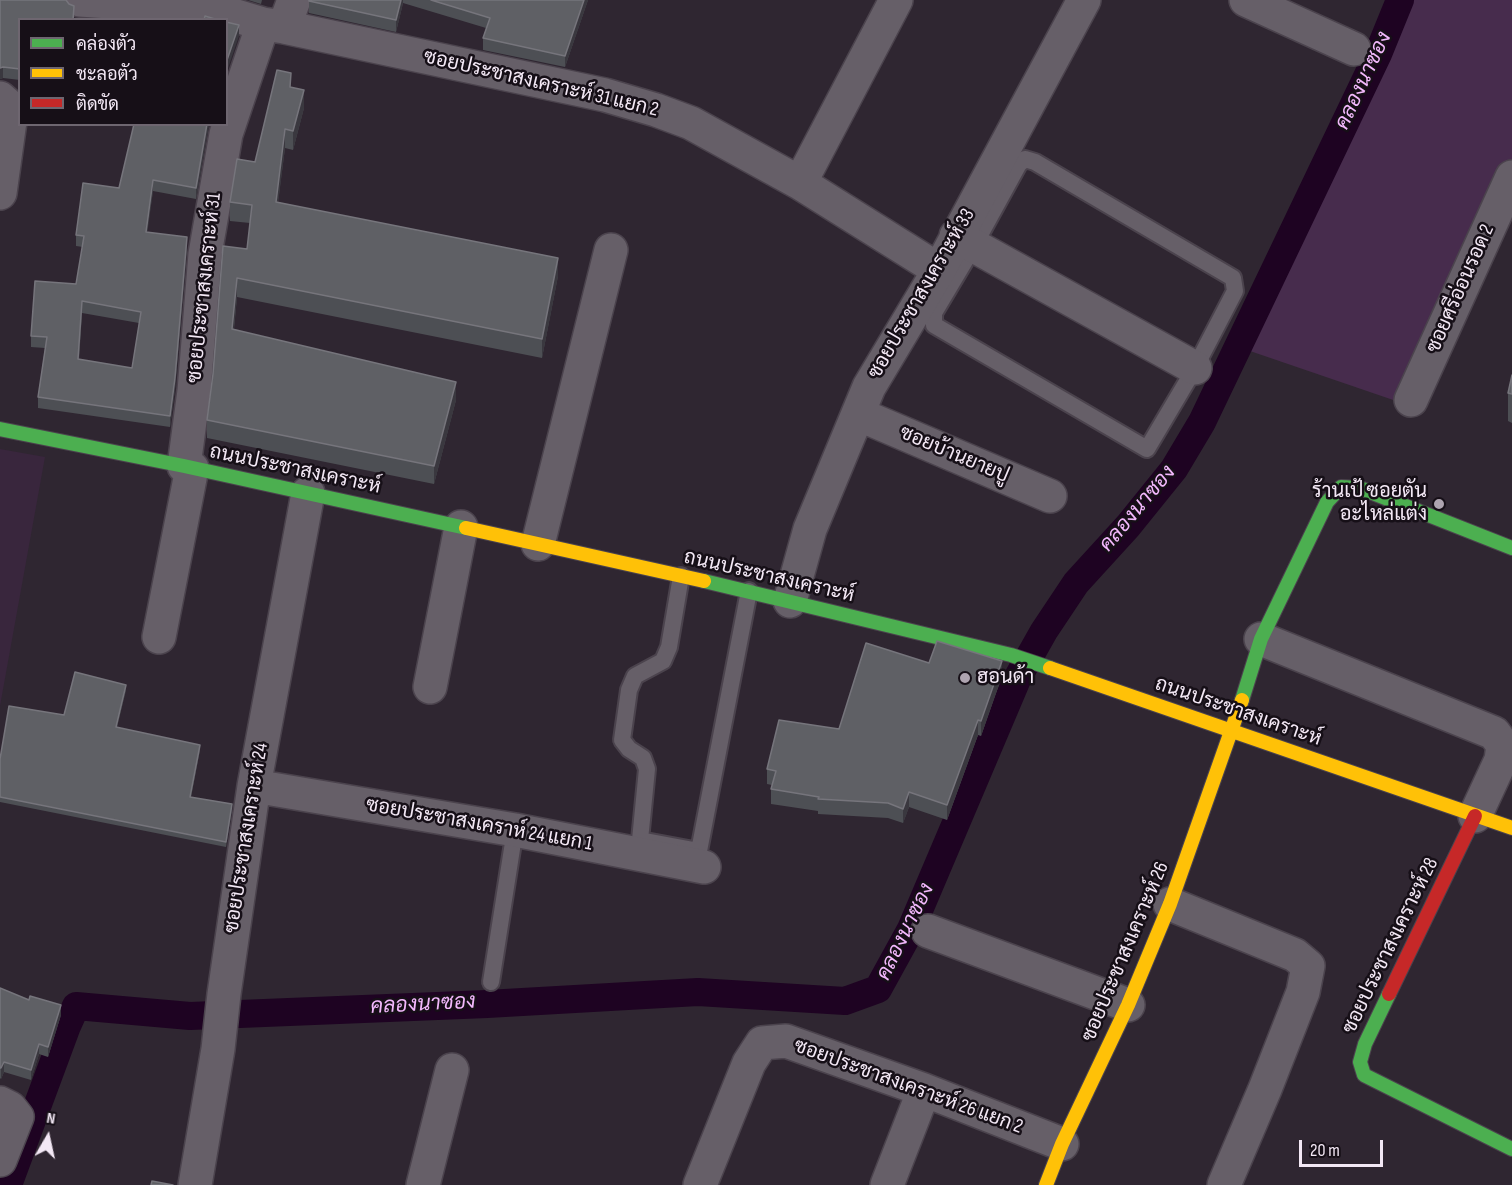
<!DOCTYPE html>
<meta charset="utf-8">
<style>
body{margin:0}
#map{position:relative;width:1512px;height:1185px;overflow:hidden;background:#2f2631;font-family:"Sofia Sans Condensed",Sarabun,sans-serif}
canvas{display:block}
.legend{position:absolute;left:18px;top:18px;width:210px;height:108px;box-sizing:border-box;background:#160f17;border:2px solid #6e6670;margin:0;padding:8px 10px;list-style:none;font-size:18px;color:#f3e8f5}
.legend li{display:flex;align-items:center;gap:12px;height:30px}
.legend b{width:30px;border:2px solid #6e6670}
.north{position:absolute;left:18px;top:1107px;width:60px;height:60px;-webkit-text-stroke:4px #160f17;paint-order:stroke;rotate:9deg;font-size:16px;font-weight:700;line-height:24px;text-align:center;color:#f3e8f5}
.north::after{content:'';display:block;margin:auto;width:21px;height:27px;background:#f3e8f5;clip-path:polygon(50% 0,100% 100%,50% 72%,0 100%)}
.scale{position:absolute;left:1299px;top:1140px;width:84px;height:27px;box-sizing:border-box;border:3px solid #f3e8f5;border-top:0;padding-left:8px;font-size:18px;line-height:21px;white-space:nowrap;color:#f3e8f5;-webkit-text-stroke:4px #160f17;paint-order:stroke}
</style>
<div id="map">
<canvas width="1512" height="1185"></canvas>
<ul class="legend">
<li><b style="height:8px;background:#4caf50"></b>คล่องตัว</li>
<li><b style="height:8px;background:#ffc107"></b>ชะลอตัว</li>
<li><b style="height:8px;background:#c62828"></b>ติดขัด</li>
</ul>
<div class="north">N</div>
<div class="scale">20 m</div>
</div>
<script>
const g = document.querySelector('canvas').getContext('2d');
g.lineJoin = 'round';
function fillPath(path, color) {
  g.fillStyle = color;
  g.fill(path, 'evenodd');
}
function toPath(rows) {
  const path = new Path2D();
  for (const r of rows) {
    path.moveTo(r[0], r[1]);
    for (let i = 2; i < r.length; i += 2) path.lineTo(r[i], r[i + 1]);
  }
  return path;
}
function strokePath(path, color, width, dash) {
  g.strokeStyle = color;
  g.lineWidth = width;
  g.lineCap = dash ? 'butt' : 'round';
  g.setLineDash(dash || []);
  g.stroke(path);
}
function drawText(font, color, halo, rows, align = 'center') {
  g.font = font + ' "Sofia Sans Condensed",Sarabun,sans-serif';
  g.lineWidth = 5;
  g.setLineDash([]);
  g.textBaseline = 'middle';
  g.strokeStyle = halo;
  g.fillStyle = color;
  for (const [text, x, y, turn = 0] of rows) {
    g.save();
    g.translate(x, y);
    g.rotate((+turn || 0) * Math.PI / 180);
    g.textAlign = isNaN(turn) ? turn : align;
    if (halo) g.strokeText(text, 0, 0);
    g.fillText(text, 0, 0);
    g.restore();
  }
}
const built = toPath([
 [0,449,45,457,0,706]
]);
const green = toPath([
 [1406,0,1512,0,1512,160,1402,403,1250,351]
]);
const canal = toPath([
 [8,1185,67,1026,76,1006,190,1016,487,1004,698,992,845,1001,878,989,911,929,1018,677,1044,631,1076,583,1128,526,1174,469,1202,422,1378,54,1400,0]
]);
const lane = toPath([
 [1025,159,1035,162,1233,278,1235,291,1195,368,1147,449,934,325,934,313,974,246,1019,164,1025,159],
 [681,576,669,647,663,661,635,676,629,690,622,740,629,749,643,758,647,769,640,840,699,851,749,591],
 [491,982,515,830]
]);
const street = toPath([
 [80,0,213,9,263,24],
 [1246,0,1354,49],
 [284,27,605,95,656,110,691,123,800,183,939,270],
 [0,98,9,106,11,114,0,193],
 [800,183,896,0],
 [956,236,1195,368],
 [1411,400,1512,177],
 [858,414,1050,496],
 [184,466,194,391,205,254,226,134,263,24,284,27,294,0],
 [538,544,611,250],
 [790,601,810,529,869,387,939,270,1084,0],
 [159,637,192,468],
 [1261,639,1494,733,1503,745,1501,760,1475,816],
 [430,687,461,527],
 [254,786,515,830,704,867],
 [1170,904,1295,955,1308,966,1303,992,1265,1089,1224,1185],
 [928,931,1128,1005],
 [0,1103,10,1108,17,1117,0,1160],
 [195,1185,218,1049,224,994,254,786,308,493],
 [423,1185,452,1070],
 [700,1185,749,1063,762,1043,786,1041,924,1090,1062,1144],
 [887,1185,924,1090]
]);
const fast = toPath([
 [0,429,184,466,466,528],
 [704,581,1011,655,1050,668],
 [1242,700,1261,639,1327,502,1341,487,1360,488,1512,548],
 [1389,994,1365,1044,1360,1062,1364,1075,1512,1149]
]);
const slow = toPath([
 [466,528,704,581],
 [1050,668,1512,828],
 [1046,1185,1062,1144,1128,1005,1170,904,1242,700]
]);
const jam = toPath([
 [1389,994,1475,816]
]);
const wall = toPath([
 [0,0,69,4,74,6,74,20,20,20,20,80,3,78,0,79],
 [248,0,262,0,261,4],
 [309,0,588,0,565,67,483,50,483,38,486,28,403,3,396,32,309,13],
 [291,87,304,108,293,150,285,148,278,202,558,276,542,358,237,297,234,329,456,400,434,484,207,438,207,420,213,374,223,246,247,249,250,223,230,221,230,202,255,162],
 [134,124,209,124,196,199,153,191,147,232,187,248,175,389,170,427,38,408,38,397,45,348,31,347,31,336,76,284,83,247,76,246,76,235,119,188],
 [82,313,139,323,132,368,79,360],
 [1512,375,1512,423,1508,421,1508,393],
 [929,663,1002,676,981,736,978,735,947,820,909,807,903,823,888,818,818,814,818,811,771,804,771,789,772,785,767,784,767,769,839,729],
 [126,690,117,727,200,750,191,797,232,809,226,847,0,802,0,759,64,715],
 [0,988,61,1015,48,1057,39,1054,31,1080,4,1072,1,1079,0,1078]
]);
const shadedWall = toPath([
 [401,0,403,0,403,3,396,32,396,20],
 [584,0,588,0,565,67,565,56],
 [239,25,239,36,226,74,226,63],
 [3,67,3,78,0,79,0,68],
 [304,90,304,108,293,150,293,131],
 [207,124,209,124,196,199,196,188],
 [285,129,285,148,276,220,276,202],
 [153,180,153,191,146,243,146,232],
 [187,237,187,248,175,389,170,427,170,416],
 [558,258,558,276,542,358,542,339],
 [237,278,237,297,232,347,232,329],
 [82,301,82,313,78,371,78,359],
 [456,382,456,400,434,484,434,466],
 [1002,661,1002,676,981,736,981,721],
 [126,685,126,690,116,732,116,727],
 [978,720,978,735,947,820,947,805],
 [200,745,200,750,190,803,190,797],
 [909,792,909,807,903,823,903,809],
 [232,804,232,809,226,847,226,842],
 [61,1005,61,1015,48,1057,48,1047],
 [39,1044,39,1054,31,1080,31,1070],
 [4,1062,4,1072,1,1079,1,1068]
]);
const building = toPath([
 [0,0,66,0,69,4,74,6,73,20,20,20,20,69,3,67,0,68,0,0],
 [309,0,401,0,396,20,309,1,309,0],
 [431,0,584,0,565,56,483,38,490,18,431,0],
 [205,16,218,20,204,20,205,16],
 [226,22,239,25,226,63,226,22],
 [277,70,291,73,290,87,304,90,293,131,285,129,276,202,558,258,542,339,237,278,232,329,456,382,434,466,207,420,213,374,223,246,247,249,252,205,230,202,237,159,255,162,277,70],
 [134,124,207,124,196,188,153,180,146,232,187,237,175,378,170,416,38,397,47,337,31,336,35,281,76,284,84,236,76,235,83,183,119,188,134,124],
 [82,301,141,312,132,368,78,359,82,301],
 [1512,375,1512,394,1508,393,1512,375],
 [937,641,1002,661,981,721,978,720,947,805,909,792,903,809,888,803,818,799,819,797,771,789,776,771,767,769,779,720,839,729,866,643,929,663,937,641],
 [75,672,126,685,116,727,200,745,190,797,232,804,226,842,0,797,0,759,9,706,64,715,75,672],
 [0,988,29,1000,30,996,61,1005,48,1047,39,1044,31,1070,4,1062,1,1068,0,1068,0,988],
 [152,1181,173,1185,151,1185,152,1181]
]);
const markers = [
 [1439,504,6,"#aea4b0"],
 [965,678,6,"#aea4b0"]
];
const streetNames = [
 ["ซอยประชาสงเคราะห์ 31 แยก 2",541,84,13],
 ["ซอยประชาสงเคราะห์ 31",205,288,-84],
 ["ซอยศรีอ่อนรอด 2",1461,289,-66],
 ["ซอยประชาสงเคราะห์ 33",922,294,-60],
 ["ซอยบ้านยายปู",954,455,23],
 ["ถนนประชาสงเคราะห์",295,470,12],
 ["ถนนประชาสงเคราะห์",769,577,13],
 ["ถนนประชาสงเคราะห์",1238,712,19],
 ["ซอยประชาสงเคราห์ 24 แยก 1",479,825,10],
 ["ซอยประชาสงเคราะห์ 24",247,838,-81],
 ["ซอยประชาสงเคราะห์ 28",1391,946,-64],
 ["ซอยประชาสงเคราะห์ 26",1126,952,-67],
 ["ซอยประชาสงเคราะห์ 26 แยก 2",908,1087,20]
];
const poiNames = [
 ["ร้านเป้ ซอยตัน",1427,492],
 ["อะไหล่แต่ง",1427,515],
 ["ฮอนด้า",977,678,"left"]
];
const waterNames = [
 ["คลองนาซอง",1364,81,-65],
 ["คลองนาซอง",1138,509,-50],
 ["คลองนาซอง",906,932,-64],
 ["คลองนาซอง",423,1005,-3]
];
fillPath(built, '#39263d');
fillPath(green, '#472c4d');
strokePath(canal, '#1e0322', 28);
strokePath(lane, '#4b434d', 20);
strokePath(street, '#4b434d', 36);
strokePath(fast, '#4b434d', 16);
strokePath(slow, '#4b434d', 16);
strokePath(jam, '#4b434d', 16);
strokePath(lane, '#665f68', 16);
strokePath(street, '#665f68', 33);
strokePath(fast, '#4caf50', 14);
strokePath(slow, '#ffc107', 14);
strokePath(jam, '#c62828', 14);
fillPath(wall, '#4d4f54');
fillPath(shadedWall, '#3a383f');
fillPath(building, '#5f6065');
strokePath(building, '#76757c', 1.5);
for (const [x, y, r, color] of markers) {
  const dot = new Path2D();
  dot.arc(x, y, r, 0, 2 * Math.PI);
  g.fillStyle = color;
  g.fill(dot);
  strokePath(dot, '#160f17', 2);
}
drawText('20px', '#f3e8f5', '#160f17', streetNames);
drawText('20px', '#f3e8f5', '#160f17', poiNames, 'right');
drawText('italic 21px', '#f2b8fc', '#160f17', waterNames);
</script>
